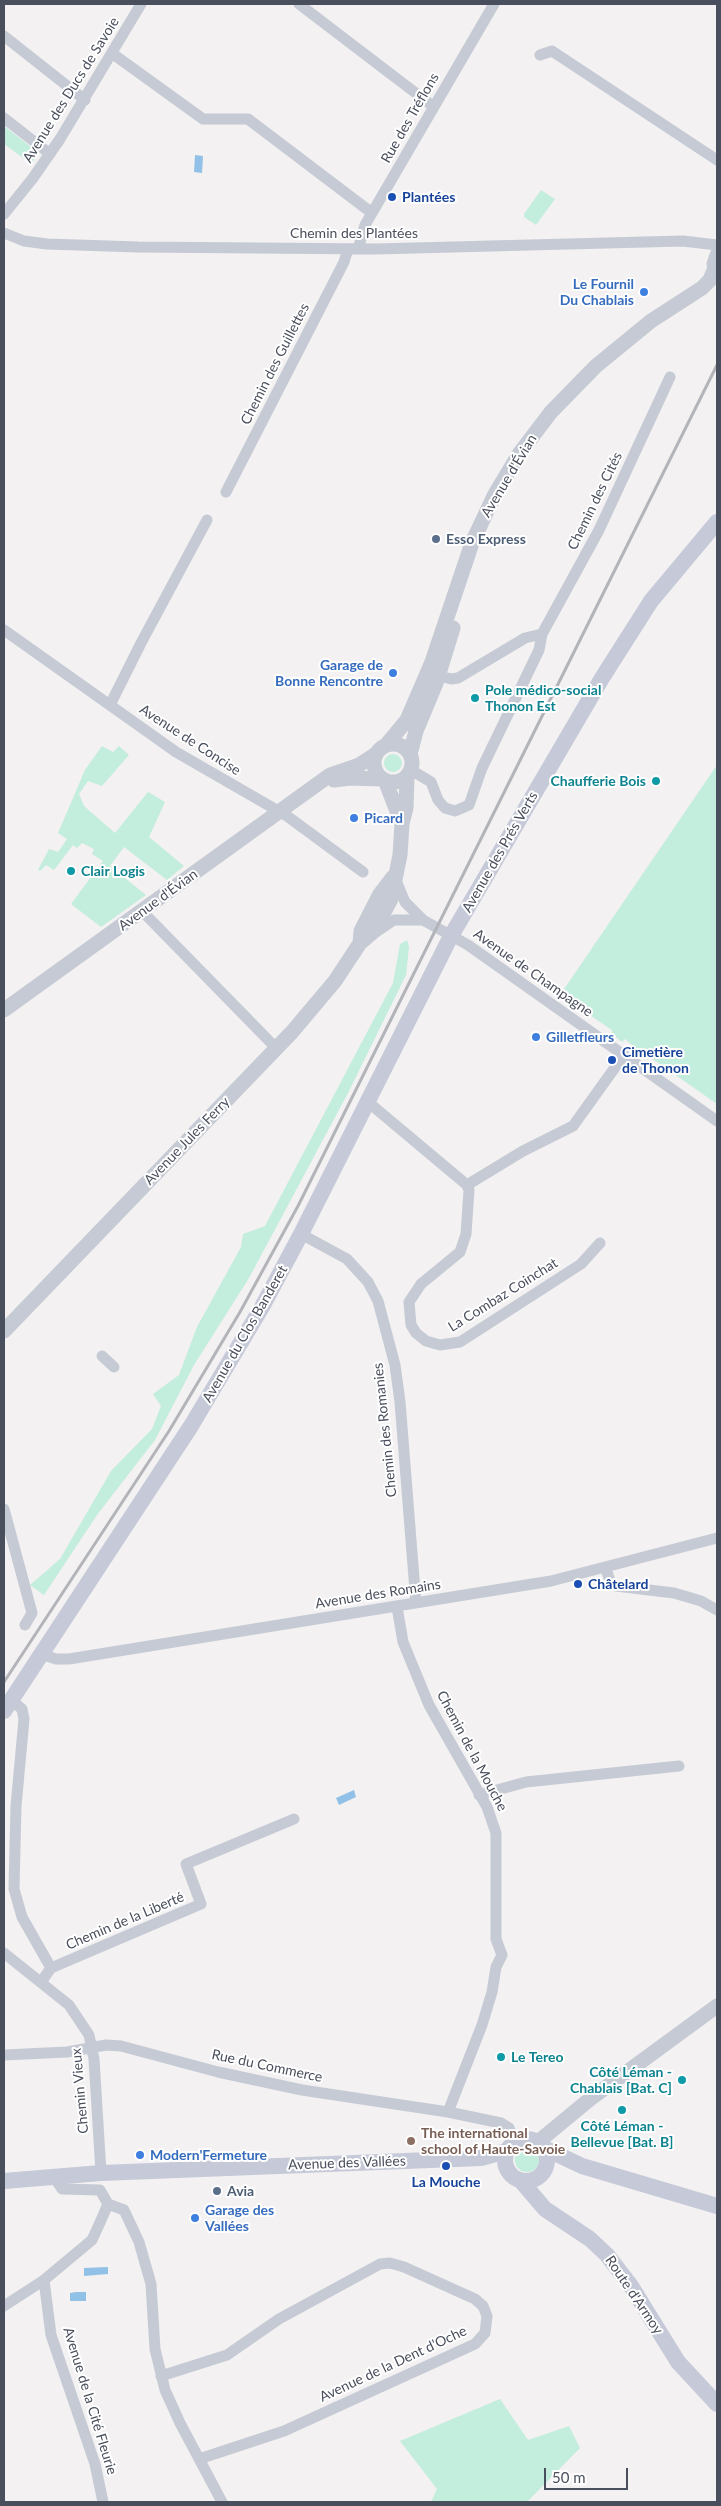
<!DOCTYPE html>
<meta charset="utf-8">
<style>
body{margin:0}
#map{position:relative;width:721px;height:2506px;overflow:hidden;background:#f3f1f1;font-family:Lato,sans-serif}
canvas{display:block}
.frame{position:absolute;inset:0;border:5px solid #4a4f5d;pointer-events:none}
.scale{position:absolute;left:544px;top:2468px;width:84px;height:22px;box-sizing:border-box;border:2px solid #4a4f5d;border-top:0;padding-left:6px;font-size:15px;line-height:18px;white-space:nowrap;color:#4a4f5d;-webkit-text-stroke:4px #fff;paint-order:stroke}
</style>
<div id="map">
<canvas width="721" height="2506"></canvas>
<div class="frame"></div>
<div class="scale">50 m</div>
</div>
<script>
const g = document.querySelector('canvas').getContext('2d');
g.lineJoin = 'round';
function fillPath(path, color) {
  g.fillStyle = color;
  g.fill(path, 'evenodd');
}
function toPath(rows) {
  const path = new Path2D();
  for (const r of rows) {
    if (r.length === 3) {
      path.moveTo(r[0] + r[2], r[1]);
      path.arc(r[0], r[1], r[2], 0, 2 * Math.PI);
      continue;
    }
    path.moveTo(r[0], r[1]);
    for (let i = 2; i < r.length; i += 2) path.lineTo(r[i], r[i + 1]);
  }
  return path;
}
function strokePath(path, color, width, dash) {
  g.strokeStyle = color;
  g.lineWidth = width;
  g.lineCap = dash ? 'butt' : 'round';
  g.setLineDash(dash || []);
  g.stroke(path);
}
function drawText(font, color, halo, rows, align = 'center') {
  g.font = font + ' Lato,sans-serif';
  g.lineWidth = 4;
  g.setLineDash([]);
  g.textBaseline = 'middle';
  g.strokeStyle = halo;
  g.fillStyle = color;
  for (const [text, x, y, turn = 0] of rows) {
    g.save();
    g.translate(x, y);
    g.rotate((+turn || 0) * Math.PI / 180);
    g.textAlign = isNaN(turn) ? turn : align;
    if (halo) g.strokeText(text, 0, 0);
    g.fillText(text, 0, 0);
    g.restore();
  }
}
const green = toPath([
 [4,126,31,147,36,157,31,164,4,144],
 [541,190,555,199,536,225,524,217,524,214],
 [102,746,113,752,119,746,129,755,102,786,88,781,79,794,84,806,115,833,148,792,165,802,149,837,184,866,167,880,124,847,110,866,146,895,101,927,71,904,103,861,92,854,94,849,82,843,77,848,73,845,54,870,46,865,40,871,38,870,49,849,58,852,67,839,58,833,85,770],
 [393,763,9],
 [717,765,717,1104,644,1053,642,1055,631,1047,632,1045,625,1039,622,1042,612,1034,612,1030,560,995],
 [407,940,409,947,406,975,348,1093,249,1278,194,1365,155,1440,97,1515,44,1595,30,1585,60,1559,111,1471,152,1429,161,1406,153,1394,179,1375,197,1327,241,1247,243,1234,265,1226,393,983,400,944],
 [527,2160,12],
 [500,2399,528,2440,569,2426,580,2448,527,2502,431,2502,437,2489,400,2441]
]);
const water = toPath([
 [195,155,203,156,202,173,194,172],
 [354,1790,356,1797,339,1805,336,1798],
 [108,2267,108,2274,84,2276,84,2268],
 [76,2292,86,2292,86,2301,70,2301,70,2293]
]);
const minor = toPath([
 [299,4,434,107],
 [4,36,85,100],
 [113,54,203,119,248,119,372,213],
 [540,55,552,51,717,160],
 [4,118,50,154],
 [4,214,33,178,60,139,141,4],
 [4,233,24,241,47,244,138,247,376,249,683,241,717,245],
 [358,249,365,225,494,4],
 [226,492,344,262,348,249],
 [4,630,176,752,287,816,363,872],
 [439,676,451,679,458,678,525,638,542,634,599,530,670,377],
 [110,705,141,643,207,520],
 [411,770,431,782,438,800,445,808,455,811,469,805,482,768,539,650,542,634],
 [395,878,405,902,423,920,468,945,717,1121],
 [142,911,277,1049],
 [376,932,394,920,423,920],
 [368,1102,467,1185,469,1190,466,1234,460,1252,421,1284,409,1302,411,1325,416,1333,426,1341,440,1345,460,1342,581,1264,600,1243],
 [467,1185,523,1151,573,1126,624,1055],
 [301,1234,347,1259,368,1282,378,1301,395,1365,400,1402,416,1603],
 [102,1356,114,1367],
 [4,1509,32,1613,25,1625],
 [606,1569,610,1581,616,1586,674,1593,701,1601,717,1610],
 [397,1607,403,1642,429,1705,487,1807,496,1833,496,1939,502,1955,496,1967,492,1992,482,2025,448,2112],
 [41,1654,56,1659,69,1659,551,1581,717,1538],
 [11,1700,22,1709,24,1719,16,1806,14,1889,22,1917,51,1968,41,1982],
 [479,1795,526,1782,679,1766],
 [4,1953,69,2005,89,2035,94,2059,101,2173],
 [51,1968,201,1904,186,1864,294,1819],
 [4,2055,67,2052,106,2045,121,2046,218,2072,302,2090,448,2112,501,2123,509,2128,515,2142],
 [108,2204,124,2210,139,2242,151,2284,155,2349,165,2390,180,2423,222,2502],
 [44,2280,51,2335,95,2464,103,2502],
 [4,2306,44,2280,92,2240,102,2218,108,2204,100,2190,62,2189,54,2177],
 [161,2376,227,2355,279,2319,380,2264,390,2263,404,2267,475,2299,483,2306,487,2316,485,2333,475,2344,284,2431,199,2459]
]);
const tertiary = toPath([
 [717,255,714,264,717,274],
 [393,763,19],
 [387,744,407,720,432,662,472,543,495,494,519,454,551,412,596,366,651,321,702,288,710,280,715,268],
 [410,754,416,731,436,683,453,628],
 [334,780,350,778,383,779],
 [385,780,402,824],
 [360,943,361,931,380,894,393,877],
 [4,1010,330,775,359,765,376,754],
 [4,1331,292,1032,335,981,360,943,374,931,391,899,400,855,402,824,406,808,407,776],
 [538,2142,590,2099,717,2006]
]);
const secondary = toPath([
 [4,1711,191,1426,262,1307,301,1234,451,936,602,678,651,601,717,522],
 [526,2160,21],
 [544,2148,582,2166,717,2206],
 [4,2181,101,2173,481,2158,507,2151],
 [521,2181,545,2209,590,2239,607,2255,631,2286,678,2362,717,2404]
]);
const rail = toPath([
 [4,1682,169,1431,240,1312,298,1206,717,365]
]);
const markers = [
 [392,197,5,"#1a4fb4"],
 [644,292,5,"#3f7fe0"],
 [436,539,5,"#5c6f8a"],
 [393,673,5,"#3f7fe0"],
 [475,698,5,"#0f9aa8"],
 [656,781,5,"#0f9aa8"],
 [354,818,5,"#3f7fe0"],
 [71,871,5,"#0f9aa8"],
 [536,1037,5,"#3f7fe0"],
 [612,1060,5,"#1a4fb4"],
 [578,1584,5,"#1a4fb4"],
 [501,2057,5,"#0f9aa8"],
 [682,2080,5,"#0f9aa8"],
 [622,2110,5,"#0f9aa8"],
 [411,2141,5,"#8d6e63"],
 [140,2155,5,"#3f7fe0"],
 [446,2166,5,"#1a4fb4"],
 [217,2191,5,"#5c6f8a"],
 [195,2218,5,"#3f7fe0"]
];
const streetNames = [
 ["Avenue des Ducs de Savoie",71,90,-58],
 ["Rue des Tréflons",410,118,-60],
 ["Chemin des Plantées",354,233],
 ["Chemin des Guillettes",275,364,-63],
 ["Avenue d'Évian",509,476,-59],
 ["Chemin des Cités",595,501,-64],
 ["Avenue de Concise",190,740,33],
 ["Avenue des Prés Verts",500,852,-60],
 ["Avenue d'Évian",158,900,-36],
 ["Avenue de Champagne",533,973,35],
 ["Avenue Jules Ferry",187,1141,-46],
 ["La Combaz Coinchat",503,1295,-32],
 ["Avenue du Clos Banderet",245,1334,-60],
 ["Chemin des Romanies",385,1430,-96],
 ["Avenue des Romains",378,1594,-9],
 ["Chemin de la Mouche",472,1751,62],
 ["Chemin de la Liberté",125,1921,-23],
 ["Rue du Commerce",267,2066,12],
 ["Chemin Vieux",80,2091,-95],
 ["Avenue des Vallées",347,2163,-2],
 ["Route d'Armoy",634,2295,56],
 ["Avenue de la Dent d'Oche",393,2364,-25],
 ["Avenue de la Cité Fleurie",90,2401,73]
];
const transitNames = [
 ["Plantées",402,197],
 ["Cimetière",622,1052],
 ["de Thonon",622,1068],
 ["Châtelard",588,1584],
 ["La Mouche",446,2182,"center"]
];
const shopNames = [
 ["Le Fournil",634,284,"right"],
 ["Du Chablais",634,300,"right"],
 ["Garage de",383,665,"right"],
 ["Bonne Rencontre",383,681,"right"],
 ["Picard",364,818],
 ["Gilletfleurs",546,1037],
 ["Modern'Fermeture",150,2155],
 ["Garage des",205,2210],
 ["Vallées",205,2226]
];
const serviceNames = [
 ["Esso Express",446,539],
 ["Avia",227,2191]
];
const cultureNames = [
 ["Pole médico-social",485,690],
 ["Thonon Est",485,706],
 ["Chaufferie Bois",646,781,"right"],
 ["Clair Logis",81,871],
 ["Le Tereo",511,2057],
 ["Côté Léman -",672,2072,"right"],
 ["Chablais [Bat. C]",672,2088,"right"],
 ["Côté Léman -",622,2126,"center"],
 ["Bellevue [Bat. B]",622,2142,"center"]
];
const educationNames = [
 ["The international",421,2133],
 ["school of Haute-Savoie",421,2149]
];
fillPath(green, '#c3eddd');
fillPath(water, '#92c1e7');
strokePath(minor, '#c5cad4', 11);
strokePath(tertiary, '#c5cad4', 15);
strokePath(secondary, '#c5c9d8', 16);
strokePath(rail, '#b3b4ba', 3);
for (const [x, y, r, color] of markers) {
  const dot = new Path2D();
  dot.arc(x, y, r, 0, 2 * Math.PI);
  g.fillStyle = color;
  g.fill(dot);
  strokePath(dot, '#fff', 2);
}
drawText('14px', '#4a4f5d', '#fff', streetNames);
drawText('bold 14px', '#164399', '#fff', transitNames, 'left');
drawText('bold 14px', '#366cbe', '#fff', shopNames, 'left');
drawText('bold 14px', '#4e5e75', '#fff', serviceNames, 'left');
drawText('bold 14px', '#0d838f', '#fff', cultureNames, 'left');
drawText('bold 14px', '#785e54', '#fff', educationNames, 'left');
</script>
